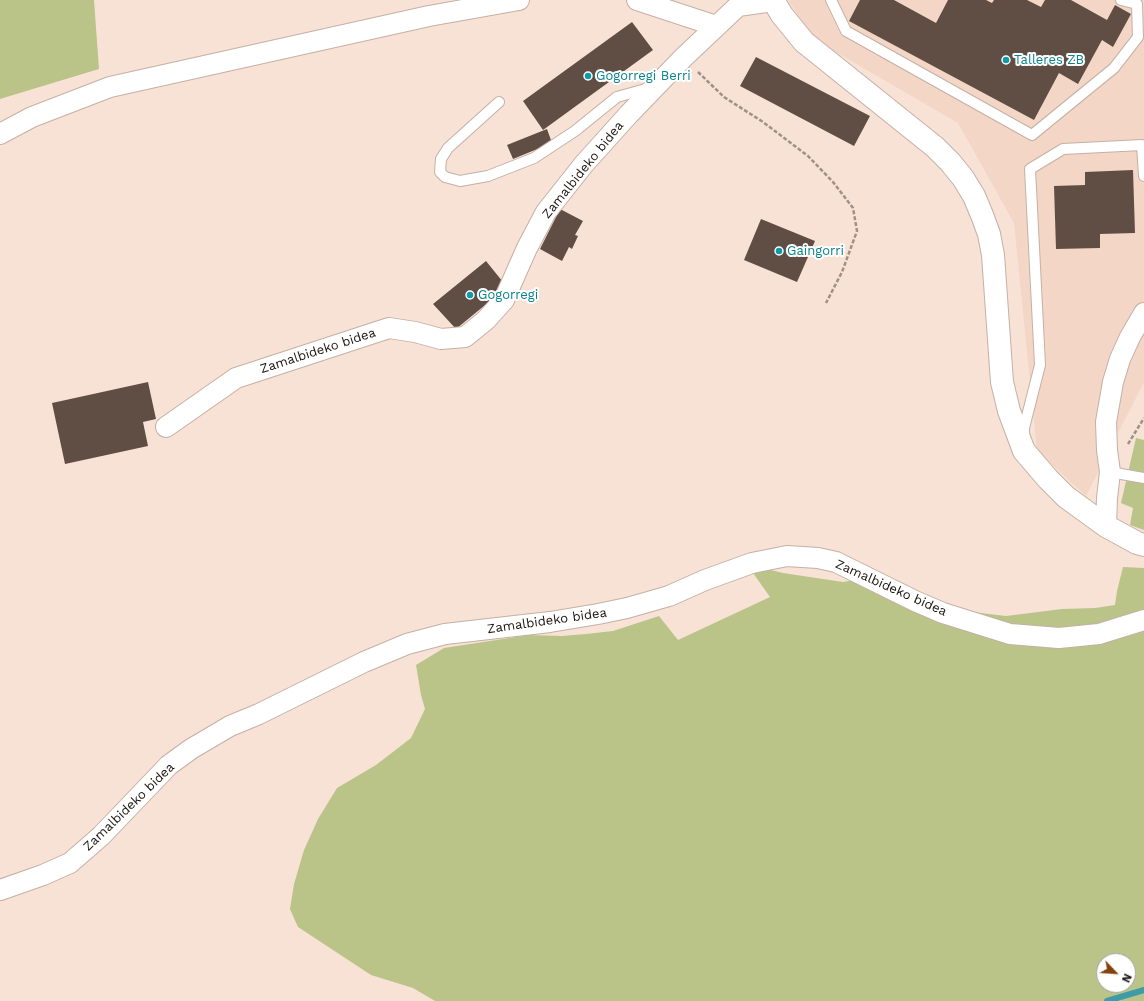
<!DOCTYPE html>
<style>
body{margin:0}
#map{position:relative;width:1144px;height:1001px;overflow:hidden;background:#f8e2d6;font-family:"Work Sans",sans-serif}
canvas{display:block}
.north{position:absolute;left:1096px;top:953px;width:40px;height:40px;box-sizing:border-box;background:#fff;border:1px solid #a4a1a0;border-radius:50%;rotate:115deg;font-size:11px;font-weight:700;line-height:16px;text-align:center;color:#1c1511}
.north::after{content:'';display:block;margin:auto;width:14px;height:18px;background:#84420f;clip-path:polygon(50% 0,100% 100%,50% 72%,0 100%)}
</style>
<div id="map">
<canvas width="1144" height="1001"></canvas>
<div class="north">N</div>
</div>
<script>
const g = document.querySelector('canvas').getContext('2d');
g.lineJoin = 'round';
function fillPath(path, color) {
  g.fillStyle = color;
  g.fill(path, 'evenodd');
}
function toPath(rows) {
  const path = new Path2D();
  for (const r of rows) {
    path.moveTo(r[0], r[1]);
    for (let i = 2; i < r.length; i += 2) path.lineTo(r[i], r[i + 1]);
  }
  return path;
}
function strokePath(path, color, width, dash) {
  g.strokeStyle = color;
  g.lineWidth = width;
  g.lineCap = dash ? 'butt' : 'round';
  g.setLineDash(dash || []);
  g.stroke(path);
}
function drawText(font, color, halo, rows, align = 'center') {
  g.font = font + ' "Work Sans",sans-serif';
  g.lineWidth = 4;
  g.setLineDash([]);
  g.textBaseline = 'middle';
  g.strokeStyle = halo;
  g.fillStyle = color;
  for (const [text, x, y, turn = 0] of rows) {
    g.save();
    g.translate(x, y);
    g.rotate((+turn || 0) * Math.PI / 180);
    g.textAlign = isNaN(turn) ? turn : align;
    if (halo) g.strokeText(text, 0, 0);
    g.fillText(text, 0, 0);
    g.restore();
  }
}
const built = toPath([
 [788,0,1144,0,1144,382,1086,496,1037,451,1014,223,958,123,815,40]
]);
const green = toPath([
 [0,0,94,0,99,69,0,99],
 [1136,438,1144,440,1144,530,1130,525,1133,508,1121,503],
 [1123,567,1144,568,1144,1001,435,1001,413,988,371,975,298,927,290,909,294,884,304,850,318,819,337,788,376,765,411,738,425,709,421,695,416,665,444,648,529,635,562,636,586,634,613,631,659,616,678,640,770,597,753,573,762,568,783,573,843,582,868,578,941,617,972,612,1006,616,1062,609,1095,608,1115,605,1117,591],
 [1104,961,1128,961,1128,985,1104,985]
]);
const stream = toPath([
 [1107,1001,1144,990]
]);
const building = toPath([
 [860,0,894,0,936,23,948,0,986,0,992,3,994,0,1027,0,1041,7,1045,0,1071,0,1107,20,1115,5,1131,14,1113,47,1102,40,1078,84,1059,73,1034,120,849,21],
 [632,22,653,50,543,130,523,101],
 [756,57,870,116,854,146,740,86],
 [547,129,552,143,513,159,507,145],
 [1133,170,1135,233,1100,234,1100,248,1056,249,1054,186,1085,185,1085,172],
 [560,209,583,221,575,235,578,236,572,249,569,247,562,261,540,249],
 [761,219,815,241,797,282,744,260],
 [486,261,507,287,456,329,433,304],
 [148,382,156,419,143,422,148,446,65,464,52,403]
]);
const path = toPath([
 [698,72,724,97,763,122,808,156,833,182,853,208,857,231,842,272,826,303],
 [1128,444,1144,418]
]);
const service = toPath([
 [831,0,846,31,1032,135,1114,68,1138,37,1137,4,1121,0],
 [499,102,448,148,441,159,440,172,445,177,460,181,488,176,534,158,575,131,617,97,649,88],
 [1024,435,1024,428,1040,365,1030,169,1063,149,1142,145,1144,176],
 [1110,472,1144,478]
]);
const minor = toPath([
 [637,0,716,26],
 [0,134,32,117,110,87,429,16,519,0],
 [166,427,236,378,389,328,415,332,441,339,465,337,486,320,504,300,527,248,546,212,584,164,629,114,684,57,738,6,773,1],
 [1106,526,1107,498,1110,472,1107,450,1106,422,1113,382,1120,359,1130,337,1144,313],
 [0,890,43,875,70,863,101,836,169,765,191,749,230,726,259,714,364,662,407,644,445,634,550,622,598,614,627,608,669,596,705,580,752,563,787,556,818,558,836,562,915,601,943,613,1010,634,1059,638,1099,634,1144,620]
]);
const tertiary = toPath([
 [773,0,782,15,804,42,935,147,950,162,963,178,974,196,982,215,989,234,993,255,1002,382,1009,411,1024,451,1048,479,1066,497,1106,526,1137,543,1144,545]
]);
const markers = [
 [1006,60,4,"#0f9aa8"],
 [588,76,4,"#0f9aa8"],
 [779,251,4,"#0f9aa8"],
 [470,295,4,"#0f9aa8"]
];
const cultureNames = [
 ["Talleres ZB",1014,60],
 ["Gogorregi Berri",596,76],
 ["Gaingorri",787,251],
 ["Gogorregi",478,295]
];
const streetNames = [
 ["Zamalbideko bidea",583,170,-51],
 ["Zamalbideko bidea",318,351,-18],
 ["Zamalbideko bidea",891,588,24],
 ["Zamalbideko bidea",547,621,-8],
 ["Zamalbideko bidea",129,807,-44]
];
fillPath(built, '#f3d6c6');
fillPath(green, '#bac488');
strokePath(stream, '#3e9ba7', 6);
fillPath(building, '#604e44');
strokePath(service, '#c5b0a5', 12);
strokePath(minor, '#c5b0a5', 22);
strokePath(tertiary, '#c5b0a5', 24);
strokePath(path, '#a09087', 2.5, [4, 2]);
strokePath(service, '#fff', 10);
strokePath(minor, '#fff', 20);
strokePath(tertiary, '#fff', 22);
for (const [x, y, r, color] of markers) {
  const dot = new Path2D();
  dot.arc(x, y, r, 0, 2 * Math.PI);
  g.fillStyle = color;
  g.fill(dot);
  strokePath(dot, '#fff', 1.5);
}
drawText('13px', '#0d838f', '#fff', cultureNames, 'left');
drawText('13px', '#1c1511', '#fff', streetNames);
</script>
